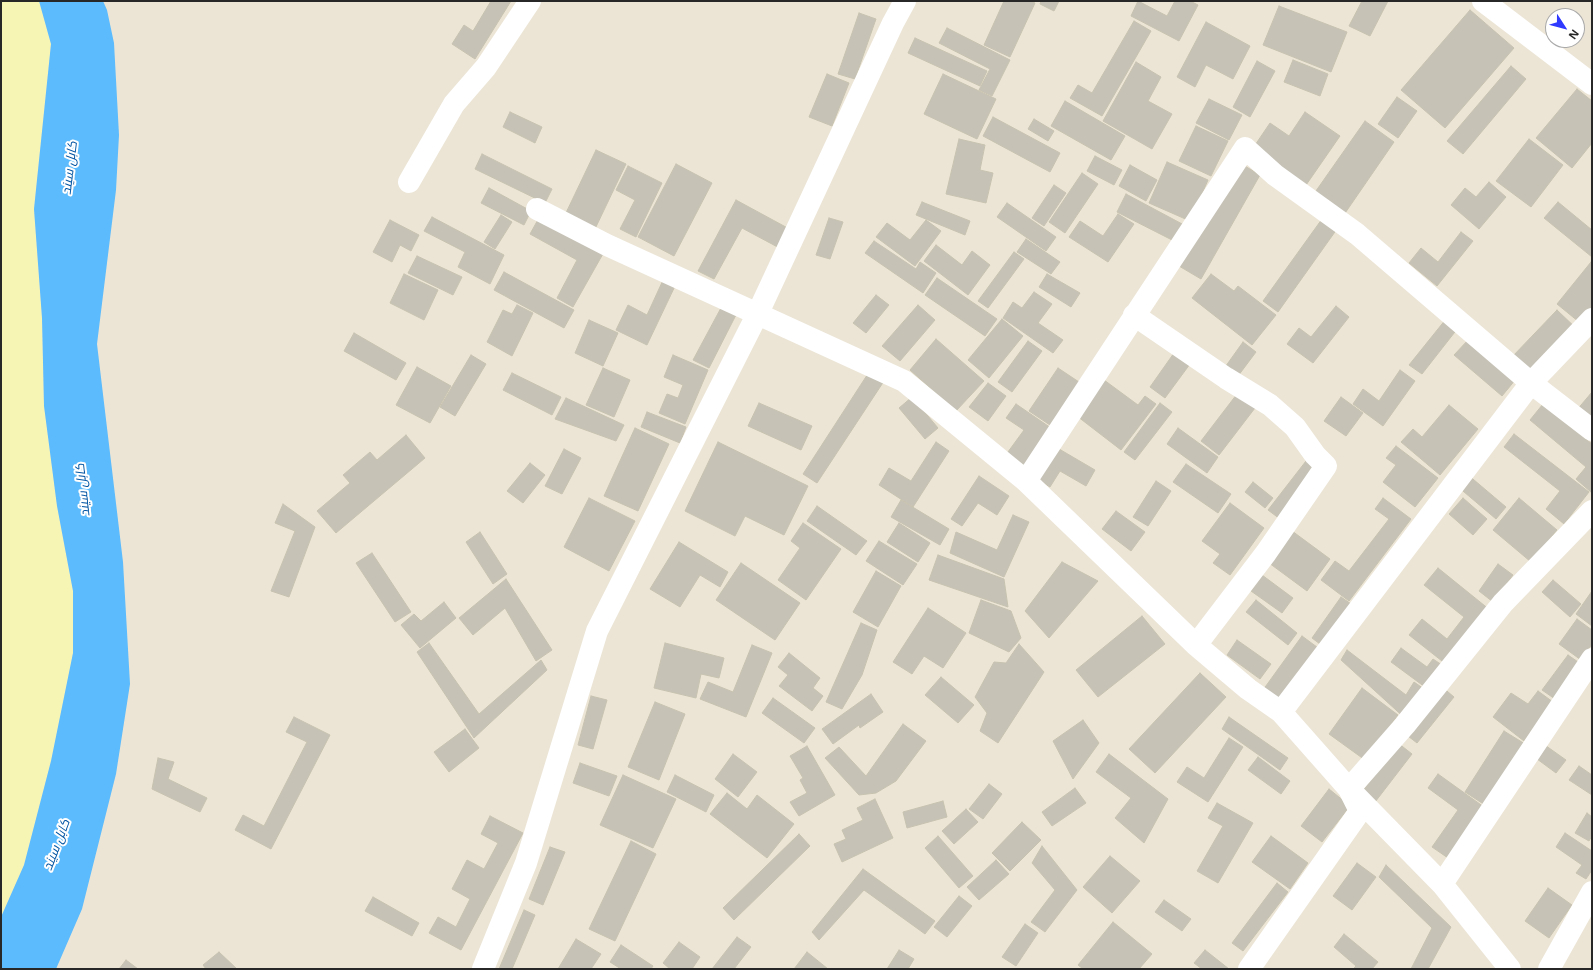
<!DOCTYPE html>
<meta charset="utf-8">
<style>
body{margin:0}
#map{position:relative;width:1593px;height:970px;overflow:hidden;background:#ece5d6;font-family:"Noto Sans",sans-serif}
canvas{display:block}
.frame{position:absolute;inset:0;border:2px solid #272727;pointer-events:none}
.north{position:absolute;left:1545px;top:8px;width:40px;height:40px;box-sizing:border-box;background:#fff;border:1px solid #a9a9a9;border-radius:50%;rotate:126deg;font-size:11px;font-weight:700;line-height:16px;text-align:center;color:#272727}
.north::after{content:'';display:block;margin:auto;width:14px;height:18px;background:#303aff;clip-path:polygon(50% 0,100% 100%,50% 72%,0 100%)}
</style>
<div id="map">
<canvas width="1593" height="970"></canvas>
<div class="frame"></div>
<div class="north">N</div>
</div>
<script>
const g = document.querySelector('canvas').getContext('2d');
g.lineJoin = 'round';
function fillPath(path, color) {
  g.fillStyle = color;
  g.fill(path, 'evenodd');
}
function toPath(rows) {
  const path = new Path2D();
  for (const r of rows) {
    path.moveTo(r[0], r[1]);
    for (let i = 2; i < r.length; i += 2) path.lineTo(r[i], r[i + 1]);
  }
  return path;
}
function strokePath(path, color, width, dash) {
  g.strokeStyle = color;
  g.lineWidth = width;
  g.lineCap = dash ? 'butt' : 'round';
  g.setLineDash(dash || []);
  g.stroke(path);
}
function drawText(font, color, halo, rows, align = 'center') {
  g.font = font + ' "Noto Sans",Cairo,sans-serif';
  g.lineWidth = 4;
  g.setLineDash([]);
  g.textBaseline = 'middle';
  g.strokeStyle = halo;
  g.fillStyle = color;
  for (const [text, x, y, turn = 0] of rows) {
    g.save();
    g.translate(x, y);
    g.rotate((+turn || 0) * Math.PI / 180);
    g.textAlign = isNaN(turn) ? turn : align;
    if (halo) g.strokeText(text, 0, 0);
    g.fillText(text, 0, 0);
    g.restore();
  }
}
const sand = toPath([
 [1,1,39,1,51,44,34,209,42,318,44,406,57,506,73,591,73,653,51,761,24,865,1,917]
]);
const water = toPath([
 [39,1,103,1,107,10,114,43,119,135,116,190,97,344,123,562,130,684,116,774,82,909,56,969,1,969,1,917,24,865,51,761,73,653,73,591,57,506,44,406,42,318,34,209,51,44]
]);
const building = toPath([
 [491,1,511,1,475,59,452,44,464,25,473,31,491,1],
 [1004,1,1030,1,1035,3,1010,57,984,45,1004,1],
 [1041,1,1059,1,1054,11,1040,4,1041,1],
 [1138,1,1167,16,1175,1,1190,1,1198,5,1179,41,1131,16,1138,1],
 [1362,1,1388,1,1370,36,1349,26,1362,1],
 [1279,6,1347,32,1331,72,1263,45,1279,6],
 [1470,10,1514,48,1445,128,1401,90,1470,10],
 [859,13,876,19,855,79,838,74,859,13],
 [1134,21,1151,31,1102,116,1070,98,1078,85,1092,93,1134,21],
 [1206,22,1250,46,1233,79,1206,65,1195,87,1177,77,1206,22],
 [947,28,1010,60,992,96,979,90,990,69,939,43,947,28],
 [915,38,987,71,980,86,908,53,915,38],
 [1293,60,1328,74,1320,96,1284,82,1293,60],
 [1257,61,1275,71,1250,117,1233,107,1257,61],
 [1136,62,1161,77,1148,101,1172,114,1152,149,1103,121,1136,62],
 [1511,66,1526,79,1463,154,1447,141,1511,66],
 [827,74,849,83,832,126,809,117,827,74],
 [943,74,996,99,977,139,924,114,943,74],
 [1577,89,1592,101,1592,143,1572,168,1536,138,1577,89],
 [1397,97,1417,111,1398,138,1378,124,1397,97],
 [1209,99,1242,115,1229,140,1196,123,1209,99],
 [1065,101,1125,136,1111,160,1051,126,1065,101],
 [510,112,542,127,535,143,503,127,510,112],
 [1305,112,1340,136,1304,188,1251,151,1270,123,1289,136,1305,112],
 [993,117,1060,153,1050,172,983,136,993,117],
 [1034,119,1054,131,1048,141,1028,129,1034,119],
 [1365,121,1394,142,1341,219,1311,198,1365,121],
 [1196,126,1228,141,1211,176,1179,161,1196,126],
 [959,139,985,145,980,170,993,173,986,203,946,194,959,139],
 [1529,139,1563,165,1531,207,1496,181,1529,139],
 [596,150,626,164,594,231,564,217,596,150],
 [482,154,552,189,545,203,475,169,482,154],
 [1095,156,1122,170,1114,185,1087,171,1095,156],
 [1167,162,1208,180,1190,221,1149,203,1167,162],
 [1238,162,1260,175,1201,279,1179,266,1238,162],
 [676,164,712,183,674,256,638,237,676,164],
 [1130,165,1157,180,1146,201,1119,186,1130,165],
 [628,166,662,183,636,237,620,229,635,200,616,190,628,166],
 [1082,173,1098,184,1065,233,1049,222,1082,173],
 [1489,182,1506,197,1479,229,1451,205,1465,188,1476,197,1489,182],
 [1054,185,1066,193,1044,226,1032,218,1054,185],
 [489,188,531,211,524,225,481,203,489,188],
 [1126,194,1184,225,1174,241,1117,212,1126,194],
 [736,200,795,232,785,251,742,228,714,279,698,271,736,200],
 [922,202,970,221,965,235,916,215,922,202],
 [1558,202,1592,230,1592,257,1544,218,1558,202],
 [1007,203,1056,237,1046,251,997,217,1007,203],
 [1118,214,1134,224,1108,262,1069,237,1080,221,1103,236,1118,214],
 [501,215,512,222,495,249,484,242,501,215],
 [540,216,604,252,573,307,557,298,577,260,530,234,540,216],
 [432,217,504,255,490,284,458,267,465,252,424,231,432,217],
 [829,218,843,222,830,259,816,255,829,218],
 [1322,219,1337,229,1278,312,1263,301,1322,219],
 [390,220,419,235,411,251,400,245,392,262,373,252,390,220],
 [926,220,941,231,915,266,876,237,887,223,910,240,926,220],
 [1461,232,1473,241,1437,286,1409,263,1421,248,1438,262,1461,232],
 [1026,239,1060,262,1051,274,1017,252,1026,239],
 [874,241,916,269,920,262,936,273,923,293,865,253,874,241],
 [936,245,962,265,972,251,990,265,968,295,924,261,936,245],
 [1014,252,1024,259,988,308,978,301,1014,252],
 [417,256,462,277,453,295,408,273,417,256],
 [1591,262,1592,306,1579,322,1557,304,1591,262],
 [504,272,574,310,564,328,494,290,504,272],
 [404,274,438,290,424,320,390,303,404,274],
 [1047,274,1080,293,1071,307,1039,287,1047,274],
 [1211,274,1234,291,1238,286,1276,315,1252,345,1192,298,1211,274],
 [664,278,676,284,647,345,616,330,628,305,647,315,664,278],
 [937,278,997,319,985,336,925,295,937,278],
 [1034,292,1052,304,1038,323,1063,340,1053,353,1003,318,1013,302,1022,308,1034,292],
 [876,295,889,305,866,333,853,323,876,295],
 [517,305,533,313,512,356,487,342,503,310,512,314,517,305],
 [918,305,935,320,900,361,882,346,918,305],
 [722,306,737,313,709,368,693,360,722,306],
 [1336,306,1349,317,1313,363,1287,344,1299,328,1311,337,1336,306],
 [1557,310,1579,331,1533,377,1512,357,1557,310],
 [1002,319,1023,336,989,378,968,360,1002,319],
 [1446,319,1458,328,1422,374,1409,365,1446,319],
 [589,320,618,333,603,366,575,353,589,320],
 [354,333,406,363,396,380,344,351,354,333],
 [936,339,984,381,956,411,910,370,936,339],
 [1469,339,1516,379,1502,396,1454,355,1469,339],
 [1028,341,1042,351,1012,392,998,382,1028,341],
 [1243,342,1256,352,1235,380,1223,370,1243,342],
 [1174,353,1190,364,1165,398,1150,387,1174,353],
 [471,355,486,364,455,416,440,407,471,355],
 [673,355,708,370,685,424,659,413,667,394,678,398,683,385,664,377,673,355],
 [417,367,451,386,430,423,396,405,417,367],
 [603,368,630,380,614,417,586,405,603,368],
 [1058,368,1079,382,1050,425,1029,411,1058,368],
 [871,369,886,378,817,483,803,474,871,369],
 [1400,370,1415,381,1383,426,1353,404,1363,389,1379,401,1400,370],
 [512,373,561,397,552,415,503,390,512,373],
 [1100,377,1138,405,1145,396,1156,404,1121,450,1073,413,1100,377],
 [988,383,1006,396,988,421,969,407,988,383],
 [1592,392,1592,424,1576,411,1592,392],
 [1237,394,1255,408,1219,455,1201,441,1237,394],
 [912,397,938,428,925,439,899,408,912,397],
 [1341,397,1363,413,1346,436,1324,421,1341,397],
 [566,398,624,425,616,441,555,419,566,398],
 [759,403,812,426,801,450,748,426,759,403],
 [1160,403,1172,412,1135,460,1124,452,1160,403],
 [1016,404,1051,428,1023,468,1005,456,1024,430,1006,418,1016,404],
 [1543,404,1592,444,1592,493,1576,479,1586,467,1530,420,1543,404],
 [1449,405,1478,429,1440,475,1401,442,1413,429,1422,437,1449,405],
 [647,412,686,427,680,443,641,427,647,412],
 [635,428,669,444,638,511,604,496,635,428],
 [1178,428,1218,457,1207,473,1167,444,1178,428],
 [1514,434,1589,492,1564,524,1546,509,1560,491,1504,447,1514,434],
 [406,435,425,458,336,533,317,511,350,483,343,475,370,452,377,460,406,435],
 [718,442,808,486,784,535,745,516,735,536,685,511,718,442],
 [936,442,949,451,913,507,879,485,889,468,911,481,936,442],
 [1054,446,1095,470,1086,486,1060,471,1050,487,1035,478,1054,446],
 [1396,446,1438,478,1415,507,1383,482,1396,465,1386,458,1396,446],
 [564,449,581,458,562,494,545,486,564,449],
 [1306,461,1318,470,1280,519,1268,510,1306,461],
 [530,463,545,475,523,503,507,491,530,463],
 [1186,464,1231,494,1218,513,1173,482,1186,464],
 [1467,474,1506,507,1496,519,1457,486,1467,474],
 [979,476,1009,496,997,515,978,503,962,526,951,519,979,476],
 [1156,481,1171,491,1148,526,1133,517,1156,481],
 [1253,482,1273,498,1265,508,1245,492,1253,482],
 [589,498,635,521,609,571,564,547,589,498],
 [1383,498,1411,519,1349,601,1321,580,1335,561,1349,571,1389,519,1375,509,1383,498],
 [1463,498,1487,519,1473,535,1449,514,1463,498],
 [1519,498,1557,530,1531,562,1493,530,1519,498],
 [901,500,949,529,940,545,891,517,901,500],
 [1230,503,1264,528,1230,575,1213,563,1220,554,1202,541,1230,503],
 [283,504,315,527,289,597,271,591,295,531,275,523,283,504],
 [817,506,867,541,856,555,807,521,817,506],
 [1116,511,1145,532,1131,551,1102,529,1116,511],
 [1013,515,1029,522,1004,577,950,553,956,532,997,550,1013,515],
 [803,523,841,549,806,600,778,580,800,548,791,541,803,523],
 [899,523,930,543,918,562,887,542,899,523],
 [1288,528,1330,559,1307,591,1265,560,1288,528],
 [480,532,507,574,493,584,466,542,480,532],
 [879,541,917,564,903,585,866,561,879,541],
 [679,542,728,572,720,587,700,575,680,607,650,589,679,542],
 [372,553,411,612,395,622,356,563,372,553],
 [938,555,1004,579,1008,607,929,580,938,555],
 [1062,562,1098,581,1049,638,1025,611,1062,562],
 [741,563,800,603,775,640,716,600,741,563],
 [1498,564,1513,575,1493,602,1479,591,1498,564],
 [1438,568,1490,610,1447,665,1409,635,1422,619,1447,639,1464,617,1424,585,1438,568],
 [876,571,901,586,878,627,853,612,876,571],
 [1262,575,1293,598,1282,613,1251,591,1262,575],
 [506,579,552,650,536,661,505,608,473,635,459,618,506,579],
 [1553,580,1581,604,1570,617,1542,592,1553,580],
 [1592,591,1592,626,1576,614,1592,591],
 [1341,597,1354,606,1324,647,1312,638,1341,597],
 [981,600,1011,611,1021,638,1009,652,969,633,981,600],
 [1256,600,1297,633,1288,645,1246,612,1256,600],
 [444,602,456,618,420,648,401,625,414,614,421,621,444,602],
 [928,608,966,633,943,668,924,656,912,674,893,662,928,608],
 [1142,616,1165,644,1098,697,1076,670,1142,616],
 [1577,619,1592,630,1592,644,1581,660,1559,644,1577,619],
 [861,623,877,630,862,675,842,709,826,702,861,623],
 [1302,636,1321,650,1282,704,1263,690,1302,636],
 [1237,640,1271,664,1260,679,1227,655,1237,640],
 [429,643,479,714,541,660,547,670,474,738,417,652,429,643],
 [665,643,724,658,719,678,701,674,696,698,654,688,665,643],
 [1019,644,1044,672,998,743,980,731,987,713,975,697,994,662,1006,663,1019,644],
 [752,645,772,653,746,717,700,699,708,682,733,692,752,645],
 [1401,648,1427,667,1433,659,1445,667,1429,690,1391,662,1401,648],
 [1347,650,1406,695,1414,682,1427,691,1407,720,1341,660,1347,650],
 [789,653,820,678,813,688,823,696,812,711,779,686,788,675,778,667,789,653],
 [1568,655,1581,664,1555,699,1542,690,1568,655],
 [1200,673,1226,697,1155,773,1129,749,1200,673],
 [941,677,974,705,958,723,925,695,941,677],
 [1441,686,1454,697,1417,743,1404,733,1441,686],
 [1362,688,1398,715,1365,760,1329,734,1362,688],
 [1538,691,1553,702,1524,741,1493,717,1511,693,1528,704,1538,691],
 [871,694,883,712,860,728,859,725,833,744,822,729,871,694],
 [591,696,607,700,593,749,578,745,591,696],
 [773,698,815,728,804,743,762,713,773,698],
 [655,702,685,714,659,780,628,767,655,702],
 [294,717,330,735,271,849,235,830,243,815,264,826,307,742,286,732,294,717],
 [1229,717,1288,758,1280,770,1222,729,1229,717],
 [1083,720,1099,743,1073,779,1053,741,1083,720],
 [903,724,926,741,896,781,876,793,859,795,825,758,839,747,866,776,903,724],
 [465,729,479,748,449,772,434,752,465,729],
 [1504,731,1525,744,1485,805,1465,792,1504,731],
 [1229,738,1243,747,1208,802,1177,782,1187,767,1204,778,1229,738],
 [1398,743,1412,754,1372,806,1359,796,1398,743],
 [1542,743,1566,760,1556,773,1533,756,1542,743],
 [807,746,835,795,799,816,790,802,807,793,800,780,803,778,790,756,807,746],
 [733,754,757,772,738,797,715,779,733,754],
 [1109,754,1168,799,1144,843,1115,818,1131,798,1096,772,1109,754],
 [1258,757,1290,781,1281,794,1248,770,1258,757],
 [158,758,174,762,168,779,207,798,200,812,152,789,158,758],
 [580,763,617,776,609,796,573,783,580,763],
 [1579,766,1592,775,1592,795,1569,780,1579,766],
 [1438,774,1484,807,1448,858,1432,847,1458,810,1428,788,1438,774],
 [623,775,676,799,653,848,600,825,623,775],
 [675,775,714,795,706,812,667,792,675,775],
 [989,784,1002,794,983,819,969,809,989,784],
 [1075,788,1086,803,1052,826,1042,812,1075,788],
 [1329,789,1350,806,1322,842,1301,826,1329,789],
 [727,793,747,809,757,795,794,824,767,858,710,814,727,793],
 [875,799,893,838,842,862,834,844,846,839,842,830,863,820,857,808,875,799],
 [943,801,947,817,907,828,903,812,943,801],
 [1217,803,1253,823,1218,883,1197,871,1223,826,1208,818,1217,803],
 [966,809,978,822,954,844,942,831,966,809],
 [1587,813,1592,817,1592,836,1589,841,1575,833,1587,813],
 [490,816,523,833,461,950,429,933,438,917,456,927,470,899,452,889,467,860,484,869,498,843,481,834,490,816],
 [1022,822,1041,840,1010,871,992,853,1022,822],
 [1565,833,1592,851,1592,870,1586,879,1576,873,1582,865,1556,847,1565,833],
 [799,834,810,846,734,920,723,908,799,834],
 [938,836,973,876,959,888,925,848,938,836],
 [1271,836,1308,863,1290,889,1252,862,1271,836],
 [631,841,656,854,615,941,589,929,631,841],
 [1042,846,1077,890,1045,932,1031,922,1055,890,1032,863,1042,846],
 [550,847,565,852,543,905,529,899,550,847],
 [1110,856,1140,881,1112,913,1083,887,1110,856],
 [996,860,1009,874,979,900,967,887,996,860],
 [1357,863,1376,877,1352,910,1333,896,1357,863],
 [1386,865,1451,927,1428,969,1411,969,1432,928,1379,877,1386,865],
 [863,869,935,921,925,934,864,890,819,940,812,932,863,869],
 [1277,883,1288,892,1243,951,1232,943,1277,883],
 [1548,888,1572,905,1549,938,1525,921,1548,888],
 [959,896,972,906,947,937,934,927,959,896],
 [373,897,419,923,412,936,365,911,373,897],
 [1164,900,1191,919,1182,931,1155,912,1164,900],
 [524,910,535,915,512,969,499,969,524,910],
 [1113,922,1152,954,1139,969,1083,969,1078,965,1113,922],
 [1025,924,1038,933,1016,966,1002,957,1025,924],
 [1344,934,1378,962,1372,969,1353,969,1356,966,1334,947,1344,934],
 [737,937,751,947,734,969,712,969,737,937],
 [576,939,601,954,591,969,558,969,576,939],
 [679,942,700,957,692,969,670,969,663,963,679,942],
 [621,945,653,966,651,969,621,969,610,962,621,945],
 [899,950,914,959,908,969,887,969,899,950],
 [1205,950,1229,969,1202,969,1194,963,1205,950],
 [219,952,237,969,206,969,203,965,219,952],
 [807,952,828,969,794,969,807,952],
 [126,960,138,969,119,969,126,960]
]);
const minor = toPath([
 [1483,1,1592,84],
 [409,182,454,104,486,67,530,1],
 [537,209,607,245,904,381,1026,481,1196,645,1248,689,1281,712,1349,789,1442,884,1510,969],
 [1134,315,1226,378,1270,405,1295,427,1315,455,1326,466,1266,553,1196,645],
 [1026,481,1245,148,1275,175,1357,234,1531,383,1592,430],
 [1281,712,1531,383,1592,319],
 [1442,884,1592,659],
 [483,969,526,863,597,631,757,315,893,23,905,1],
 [1249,969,1360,811,1349,789,1405,725,1503,603,1592,511],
 [1549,969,1592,892]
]);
const waterNames = [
 ["کابل سيند",70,168,-83],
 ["کابل سيند",83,490,-96],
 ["کابل سيند",57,845,-69]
];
fillPath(sand, '#f6f5b4');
fillPath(water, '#5bbbfc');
fillPath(building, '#c6c2b6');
strokePath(building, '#c7c2b0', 1);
strokePath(minor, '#fff', 22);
drawText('italic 13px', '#0054a2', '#fff', waterNames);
</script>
